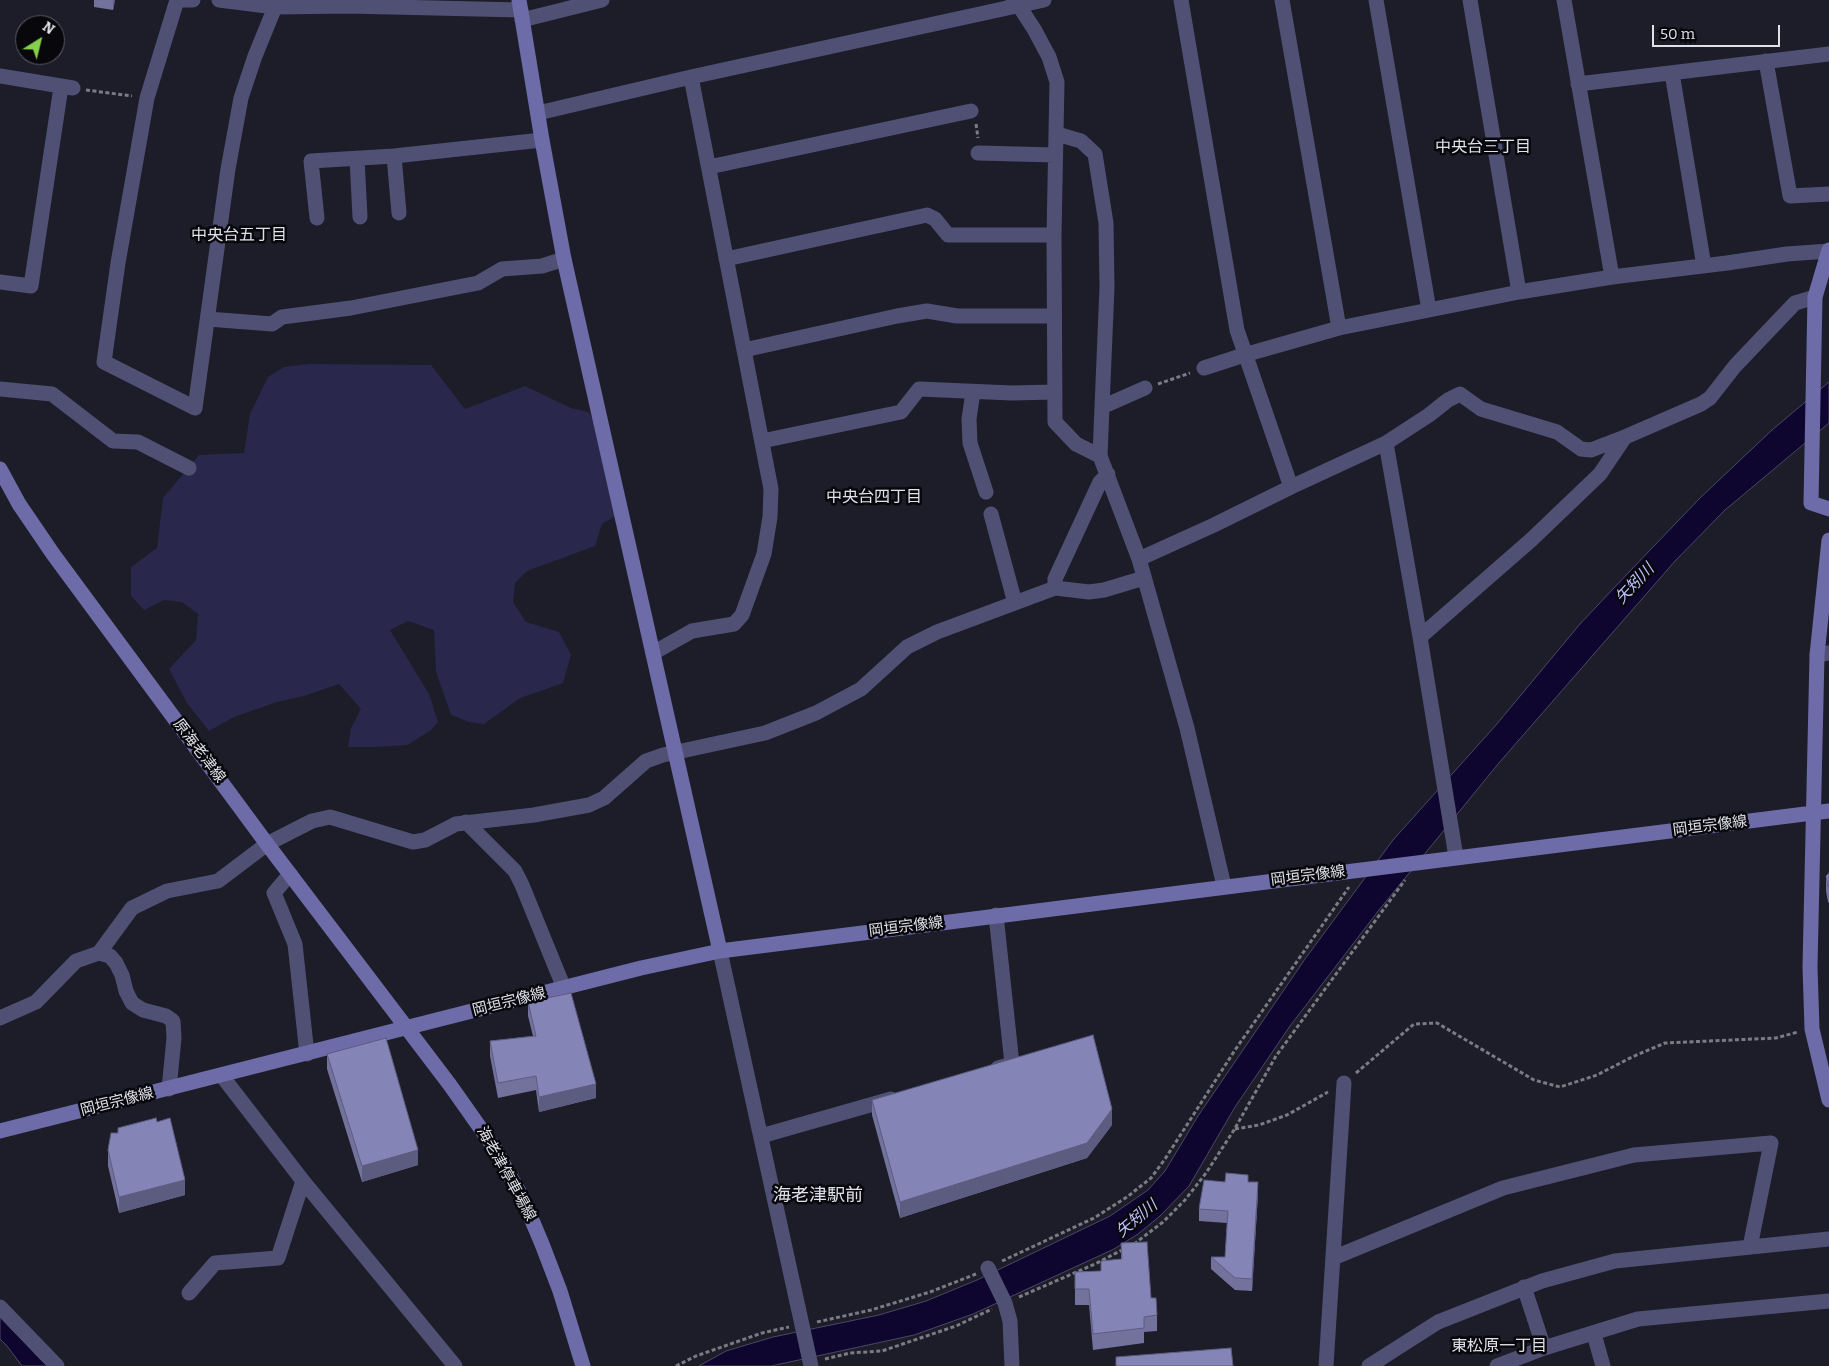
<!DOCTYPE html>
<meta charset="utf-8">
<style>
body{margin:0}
#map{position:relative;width:1829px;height:1366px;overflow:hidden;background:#1c1d28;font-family:Bitter,serif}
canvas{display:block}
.north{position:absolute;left:15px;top:15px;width:50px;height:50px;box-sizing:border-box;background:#07070c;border:1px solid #5e5e64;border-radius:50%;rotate:36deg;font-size:14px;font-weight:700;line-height:20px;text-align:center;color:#e0e0e8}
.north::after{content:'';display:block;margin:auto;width:18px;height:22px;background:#85cf4c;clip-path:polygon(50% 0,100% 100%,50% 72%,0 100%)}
.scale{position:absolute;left:1652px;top:25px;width:128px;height:22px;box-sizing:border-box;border:2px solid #e0e0e8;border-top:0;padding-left:6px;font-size:15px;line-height:18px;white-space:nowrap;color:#e0e0e8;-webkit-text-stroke:4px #07070c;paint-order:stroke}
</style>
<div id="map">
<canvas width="1829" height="1366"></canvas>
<div class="north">N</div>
<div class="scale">50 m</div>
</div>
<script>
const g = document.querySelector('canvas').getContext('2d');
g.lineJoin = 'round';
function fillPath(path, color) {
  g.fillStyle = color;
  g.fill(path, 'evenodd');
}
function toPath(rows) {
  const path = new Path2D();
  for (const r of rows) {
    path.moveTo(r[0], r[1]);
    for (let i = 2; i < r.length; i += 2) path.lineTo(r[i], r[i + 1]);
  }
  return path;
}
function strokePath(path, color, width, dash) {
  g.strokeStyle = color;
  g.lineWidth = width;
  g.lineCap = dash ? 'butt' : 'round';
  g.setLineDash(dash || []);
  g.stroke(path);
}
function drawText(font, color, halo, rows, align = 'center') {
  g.font = font + ' Bitter,"Noto Sans JP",serif';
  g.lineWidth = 5;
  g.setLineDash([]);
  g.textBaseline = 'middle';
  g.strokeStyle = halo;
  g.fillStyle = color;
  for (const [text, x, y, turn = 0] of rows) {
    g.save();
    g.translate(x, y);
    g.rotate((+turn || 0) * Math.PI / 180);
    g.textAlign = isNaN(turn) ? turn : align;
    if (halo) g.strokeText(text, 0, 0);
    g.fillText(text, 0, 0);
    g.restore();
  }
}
const green = toPath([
 [309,364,431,365,465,409,525,386,571,408,588,412,600,426,617,515,602,524,595,546,527,571,515,583,513,602,526,622,559,632,571,655,563,683,520,698,484,724,469,722,451,715,436,672,434,630,408,621,390,630,429,694,438,722,430,731,407,745,377,747,348,747,351,728,361,709,339,684,304,696,277,702,234,717,209,731,187,703,169,669,196,640,198,614,182,602,164,600,144,610,131,596,131,567,157,548,163,498,199,455,244,453,250,414,268,377,284,367]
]);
const water = toPath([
 [1829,382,1829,423,1725,510,1675,561,1498,764,1379,910,1290,1026,1235,1107,1189,1186,1160,1216,1138,1234,1114,1249,973,1314,914,1335,771,1366,699,1366,726,1351,773,1337,879,1315,926,1301,977,1280,1110,1216,1148,1190,1165,1171,1198,1116,1305,959,1393,840,1496,725,1580,624,1630,571,1700,498,1772,430,1829,382],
 [0,1317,47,1366,22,1366,7,1346,0,1339,0,1317]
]);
const path = toPath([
 [86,90,132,96],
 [976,124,978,138],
 [1158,384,1190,373],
 [1356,1073,1414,1024,1437,1023,1534,1080,1560,1087,1597,1075,1632,1057,1665,1043,1776,1038,1798,1032],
 [1235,1129,1259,1125,1287,1115,1328,1092],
 [1134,1244,1163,1222,1185,1200,1206,1173,1234,1130,1276,1056,1405,880],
 [1002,1261,1094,1218,1127,1197,1151,1178,1165,1159,1235,1050,1349,887],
 [1019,1297,1095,1264,1124,1249],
 [817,1322,871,1310,930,1292,976,1274],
 [825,1359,850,1353,882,1351,956,1326,992,1309],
 [676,1366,696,1356,762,1333,789,1327]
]);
const street = toPath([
 [193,0,177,0,147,98,118,263,104,362,195,408,228,169,241,98,255,56,275,7],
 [219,0,275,7,348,6,521,10],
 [1013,0,1019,6,1034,29,1049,57,1057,82,1054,235,1055,422,1076,444,1100,456],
 [1181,0,1237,330,1291,487],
 [1282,0,1339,328],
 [1376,0,1429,310],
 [1470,0,1519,292],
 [1564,0,1612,277],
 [522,20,602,0],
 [1766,61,1790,196,1829,194],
 [1672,73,1704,266],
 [0,76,73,88],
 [1578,84,1829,54],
 [538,113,691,77,1044,0],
 [1057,134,1081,141,1095,154,1106,223,1107,287,1102,407],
 [978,153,1055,155],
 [394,156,399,213],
 [357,158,360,217],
 [709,167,971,111],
 [317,218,311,161,394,156,542,140],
 [726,259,927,215,935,219,948,235,1054,235],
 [0,282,31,286,61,87],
 [208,319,272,324,282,317,351,308,478,283,502,269,542,266,564,259],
 [744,350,897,316,927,311,957,316,1054,316],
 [1204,368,1244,355,1339,328,1519,292,1612,277,1727,263,1787,254,1829,251],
 [1145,388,1102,407,1100,456,1139,559,1187,728,1224,886],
 [0,389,52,394,113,441,138,442,189,468],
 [973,392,969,419,970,443,986,492],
 [762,441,901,412,919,389,1012,393,1054,392],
 [1386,443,1429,415,1448,400,1460,394,1481,409,1557,432,1581,449,1591,450,1625,437],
 [991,514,1015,603],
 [1139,559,1214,525,1291,487,1386,443,1420,637,1456,857],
 [1055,588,1055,579,1100,482,1108,474],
 [1420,637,1531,540,1600,474,1625,437,1701,404,1710,398,1735,366,1795,303,1815,297],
 [653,653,692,631,734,624,742,615,764,554,770,517,771,489,691,77],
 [1817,655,1829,653],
 [466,822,515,871,522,885,564,988],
 [290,874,274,893,295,944,307,1054],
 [996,915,1012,1064,998,1068],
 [720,951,811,1366],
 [99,953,110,956,116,963,122,975,126,991,132,1003,143,1010,166,1016,173,1021,174,1038,169,1089],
 [0,1018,36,1002,76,961,99,953,132,908,167,891,218,881,267,844,312,821,330,817,413,842,425,840,456,824,534,815,589,805,604,798,646,761,663,755,765,733,816,713,861,689,907,647,937,632,1055,588,1089,592,1104,590,1144,578],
 [222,1076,303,1181,455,1366],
 [761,1136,891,1099],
 [1333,1258,1503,1188,1634,1155,1771,1143,1750,1247],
 [988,1268,1005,1303,1010,1321,1012,1366],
 [1524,1287,1544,1348,1638,1319,1829,1301],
 [189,1293,215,1263,278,1258,303,1181],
 [0,1307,57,1366],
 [1594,1334,1603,1366],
 [1326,1366,1344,1083],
 [1369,1366,1438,1322,1542,1281,1615,1261,1829,1239],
 [1497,1366,1544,1348]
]);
const secondary = toPath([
 [519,0,542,140,564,259,720,951],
 [1829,250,1815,297,1811,503,1829,509],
 [0,469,19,504,53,554,267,844,450,1085,493,1146,523,1199,542,1244,560,1291,583,1366],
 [1829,540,1817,655,1810,967,1812,1029,1829,1100],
 [0,1131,641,968,720,951,1829,811]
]);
const wall = toPath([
 [94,0,115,0,113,10,94,7],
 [1829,873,1829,903,1828,902,1826,891,1826,876],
 [528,1002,596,1098,539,1112,536,1090,498,1098,490,1056,490,1041,533,1036,528,1016],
 [327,1054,418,1165,362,1182,327,1069],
 [872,1100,1112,1125,1087,1158,900,1218,872,1115],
 [157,1122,185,1195,119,1213,108,1166,108,1150],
 [1225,1182,1248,1182,1258,1194,1252,1291,1235,1290,1211,1269,1211,1257,1225,1257,1227,1223,1199,1221,1199,1209],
 [1121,1243,1151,1298,1157,1315,1157,1331,1144,1332,1144,1343,1093,1350,1089,1305,1075,1305,1075,1272,1101,1271,1101,1261,1121,1259]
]);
const shadedWall = toPath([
 [113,0,115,0,113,10],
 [596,1084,596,1098,539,1112,539,1097],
 [1112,1109,1112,1125,1087,1158,900,1218,900,1202],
 [418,1150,418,1165,362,1182,362,1166],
 [185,1180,185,1195,119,1213,119,1197],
 [1258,1182,1258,1194,1252,1291,1252,1279]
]);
const building = toPath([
 [1829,873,1829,887,1828,886,1826,876,1829,873],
 [571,993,596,1084,539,1097,536,1076,498,1083,490,1041,536,1036,528,1002,571,993],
 [1093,1035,1112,1109,1087,1143,900,1202,872,1100,1093,1035],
 [386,1038,418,1150,362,1166,327,1054,386,1038],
 [156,1118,157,1122,170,1118,185,1180,119,1197,108,1150,111,1133,118,1133,118,1128,156,1118],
 [1226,1173,1248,1175,1248,1182,1258,1182,1252,1279,1235,1278,1211,1257,1225,1257,1228,1211,1199,1209,1204,1180,1225,1182,1226,1173],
 [1147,1242,1151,1298,1156,1298,1157,1315,1144,1317,1144,1328,1093,1334,1089,1289,1075,1289,1075,1272,1101,1271,1101,1261,1122,1259,1121,1243,1147,1242],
 [1231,1348,1233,1366,1116,1366,1116,1357,1231,1348]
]);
const streetNames = [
 ["原海老津線",199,751,53],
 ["岡垣宗像線",1710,826,-7],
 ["岡垣宗像線",1308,876,-7],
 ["岡垣宗像線",906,927,-7],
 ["岡垣宗像線",509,1002,-14],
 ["岡垣宗像線",117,1102,-14],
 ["海老津停車場線",506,1174,61]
];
const neighbourhoodNames = [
 ["中央台三丁目",1483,148],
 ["中央台五丁目",239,236],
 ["中央台四丁目",874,498],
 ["東松原一丁目",1499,1347]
];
const waterNames = [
 ["矢矧川",1635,584,-47],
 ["矢矧川",1137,1219,-40]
];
const quarterNames = [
 ["海老津駅前",818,1196]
];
fillPath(green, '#29274c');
fillPath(water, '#0e062e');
strokePath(water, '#4d4766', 1);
strokePath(path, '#7a7b84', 3, [4, 2.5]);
strokePath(street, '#505075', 15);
strokePath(secondary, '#6d6ba8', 15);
fillPath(wall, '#72729d');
fillPath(shadedWall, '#5c5c80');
fillPath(building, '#8484b7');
strokePath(building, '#5c5c80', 1);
drawText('15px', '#e0e0e8', '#07070c', streetNames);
drawText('16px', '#e0e0e8', '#07070c', neighbourhoodNames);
drawText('italic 16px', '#c0c0fe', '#07070c', waterNames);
drawText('18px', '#e0e0e8', '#07070c', quarterNames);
</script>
